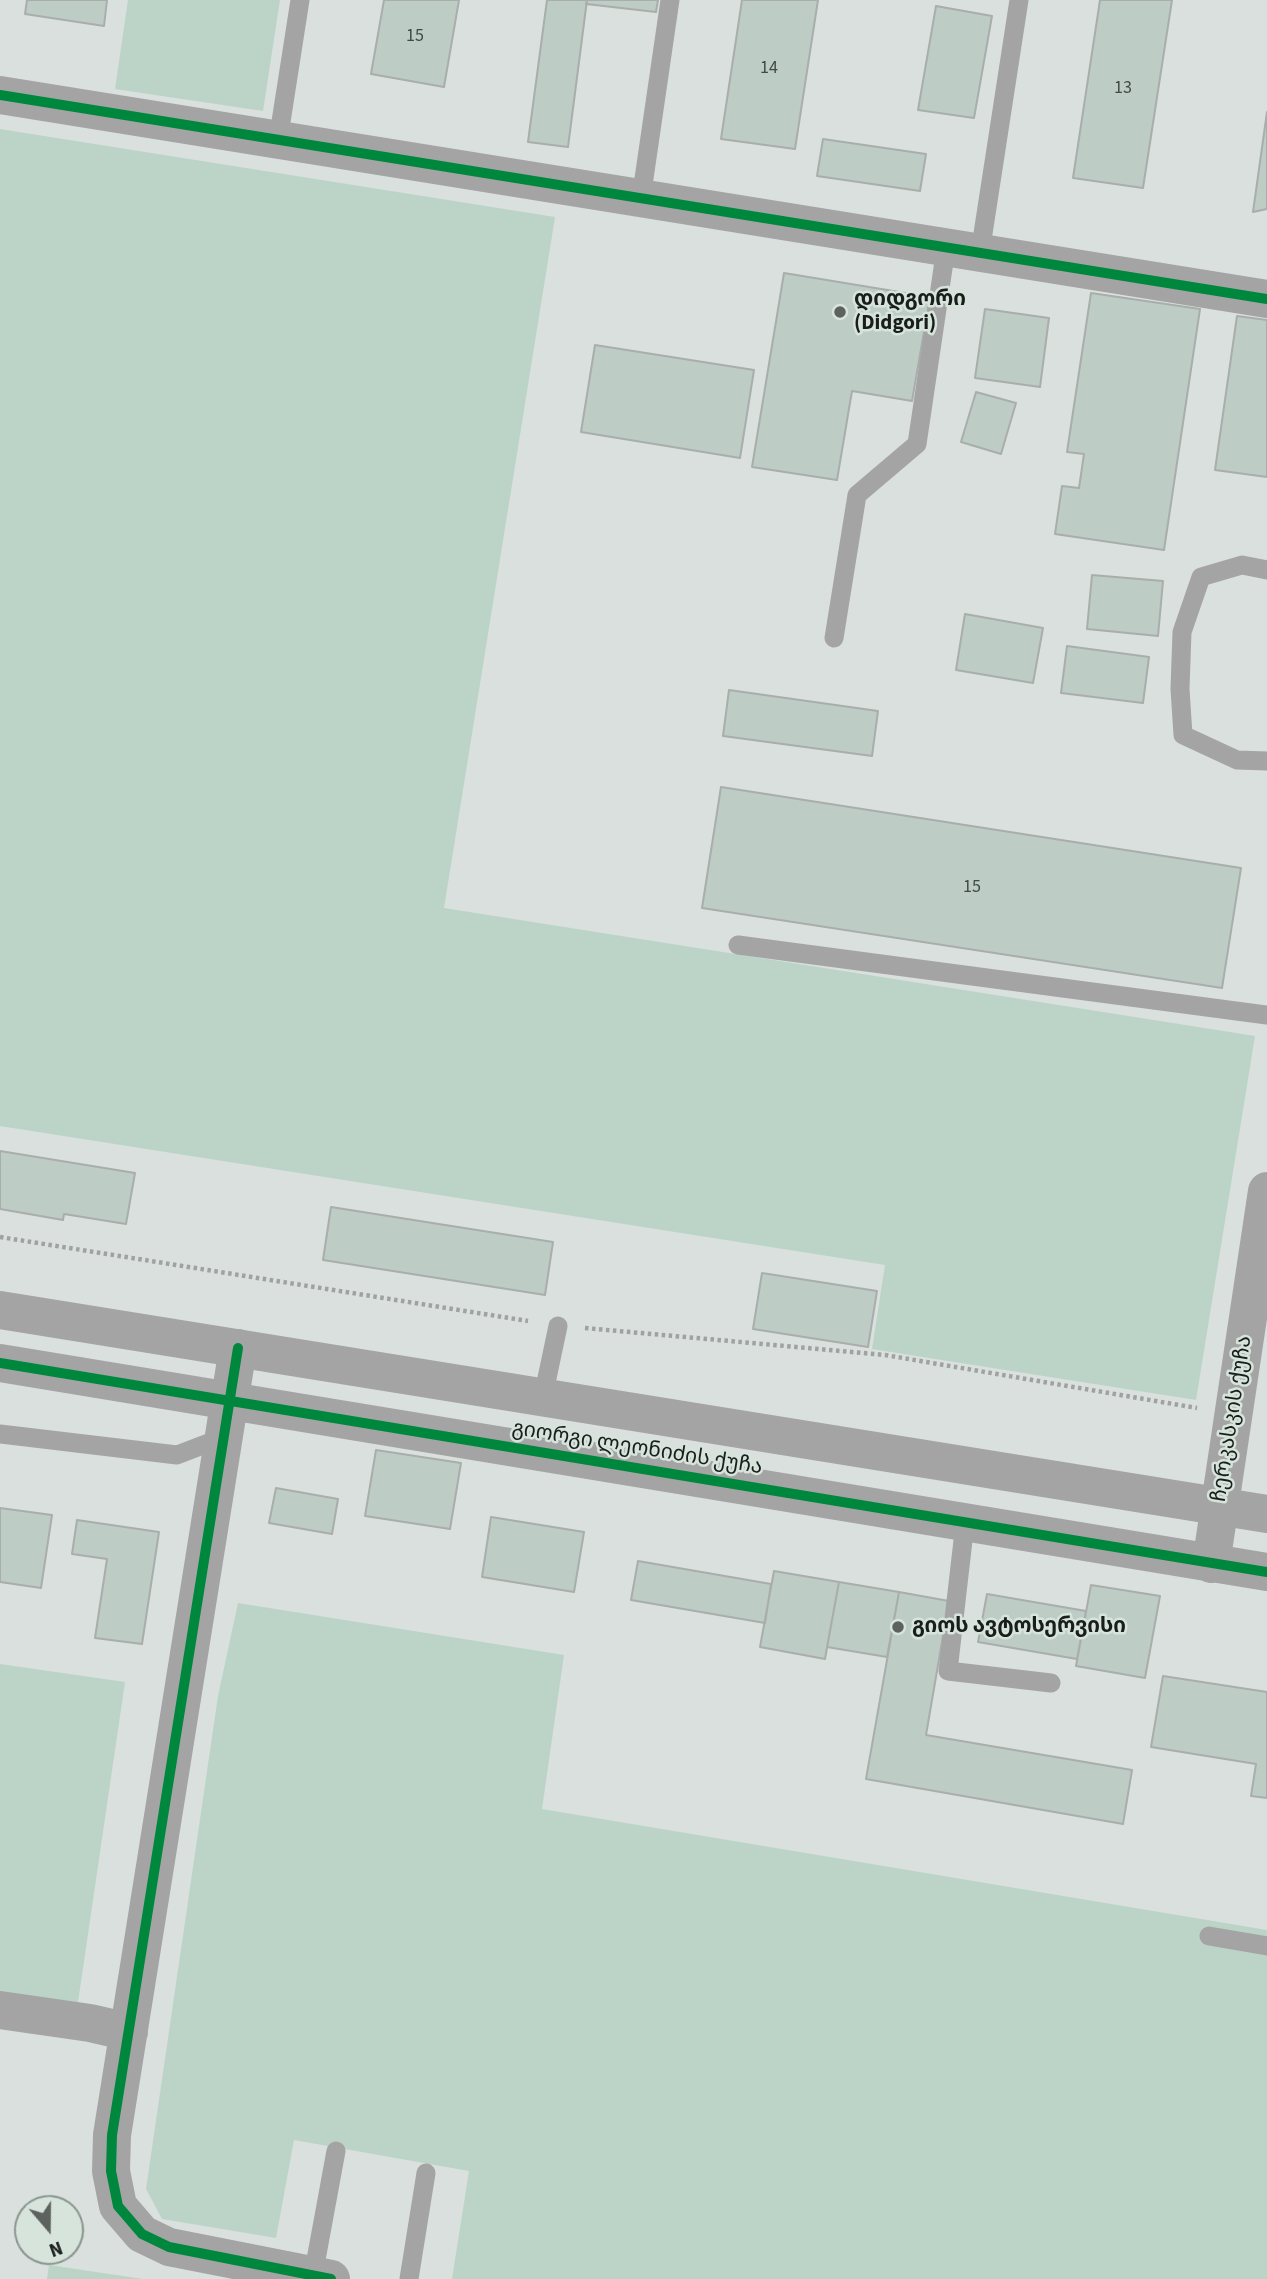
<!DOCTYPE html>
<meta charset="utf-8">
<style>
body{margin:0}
#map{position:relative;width:1267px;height:2279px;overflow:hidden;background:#dae0dd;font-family:"Source Sans 3",sans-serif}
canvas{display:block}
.north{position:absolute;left:14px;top:2195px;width:70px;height:70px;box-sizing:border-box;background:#d6e4dc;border:2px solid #8a958f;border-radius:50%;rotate:160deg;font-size:19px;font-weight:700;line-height:28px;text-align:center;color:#191e1b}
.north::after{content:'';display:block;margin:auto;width:24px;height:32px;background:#5d625f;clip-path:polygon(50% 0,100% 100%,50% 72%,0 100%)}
</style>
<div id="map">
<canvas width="1267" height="2279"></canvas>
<div class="north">N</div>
</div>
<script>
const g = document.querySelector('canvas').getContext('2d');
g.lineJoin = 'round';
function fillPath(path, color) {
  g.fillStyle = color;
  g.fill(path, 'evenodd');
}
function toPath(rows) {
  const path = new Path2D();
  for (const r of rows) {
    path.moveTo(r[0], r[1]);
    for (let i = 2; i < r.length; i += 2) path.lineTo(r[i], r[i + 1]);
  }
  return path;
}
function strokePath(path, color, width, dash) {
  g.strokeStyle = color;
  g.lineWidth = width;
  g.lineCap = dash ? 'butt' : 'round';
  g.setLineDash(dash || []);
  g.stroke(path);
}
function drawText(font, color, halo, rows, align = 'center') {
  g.font = font + ' "Source Sans 3","Noto Sans Georgian",sans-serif';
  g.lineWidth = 5;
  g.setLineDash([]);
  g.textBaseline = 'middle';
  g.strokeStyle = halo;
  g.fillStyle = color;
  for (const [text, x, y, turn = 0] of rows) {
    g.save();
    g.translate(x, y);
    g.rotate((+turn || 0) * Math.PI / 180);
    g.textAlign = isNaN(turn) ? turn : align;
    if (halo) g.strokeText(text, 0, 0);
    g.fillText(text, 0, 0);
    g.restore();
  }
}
const green = toPath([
 [128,0,280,0,263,111,115,89],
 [0,129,555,217,444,908,1255,1036,1196,1400,872,1349,885,1265,0,1126],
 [238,1603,564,1655,542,1809,1267,1930,1267,2279,452,2279,469,2171,294,2140,276,2238,162,2219,146,2189,218,1696],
 [0,1664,125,1682,77,2009,0,1996],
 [49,2265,143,2279,47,2279]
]);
const building = toPath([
 [27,0,107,0,104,26,25,14,27,0],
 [384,0,459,0,444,87,371,74,384,0],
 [547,0,587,0,568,147,528,142,547,0],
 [587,0,658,0,656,12,586,4,587,0],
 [742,0,818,0,795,149,721,139,742,0],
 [1100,0,1172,0,1143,188,1073,178,1100,0],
 [936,6,992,16,974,118,918,110,936,6],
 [1267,112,1267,209,1253,212,1267,112],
 [823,139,926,154,920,191,817,176,823,139],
 [784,273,930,297,912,401,852,391,837,480,752,467,784,273],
 [1091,293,1200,309,1164,550,1055,534,1062,486,1079,488,1084,454,1067,452,1091,293],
 [985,309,1049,318,1040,387,975,378,985,309],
 [1237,316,1267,320,1267,477,1215,470,1237,316],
 [595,345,754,370,740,458,581,432,595,345],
 [976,392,1016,403,1001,454,961,442,976,392],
 [1092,575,1163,581,1158,636,1087,629,1092,575],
 [965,614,1043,628,1033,683,956,670,965,614],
 [1067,646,1149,657,1143,703,1061,693,1067,646],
 [729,690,878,711,872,756,723,736,729,690],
 [721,787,1241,868,1222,988,702,908,721,787],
 [0,1151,135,1173,126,1224,64,1214,63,1220,0,1209,0,1151],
 [331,1207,553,1242,545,1295,323,1260,331,1207],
 [762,1273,877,1291,868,1347,753,1329,762,1273],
 [376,1450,461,1463,450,1529,365,1516,376,1450],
 [276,1488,338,1499,332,1534,269,1523,276,1488],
 [0,1508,52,1515,41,1588,0,1582,0,1508],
 [491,1517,584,1532,574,1592,482,1577,491,1517],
 [77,1520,159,1532,142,1644,95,1638,107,1559,72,1554,77,1520],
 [638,1561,771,1584,765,1623,631,1600,638,1561],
 [774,1571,839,1582,825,1659,760,1647,774,1571],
 [839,1582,899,1592,887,1657,827,1647,839,1582],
 [1091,1585,1160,1596,1145,1678,1076,1666,1091,1585],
 [899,1592,949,1601,926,1735,1132,1770,1123,1824,866,1779,899,1592],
 [987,1594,1086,1611,1077,1659,978,1642,987,1594],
 [1163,1676,1267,1692,1267,1798,1251,1796,1256,1764,1151,1747,1163,1676]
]);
const path = toPath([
 [0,1237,528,1321],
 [585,1328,885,1355,1197,1408]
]);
const service = toPath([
 [278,141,300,0],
 [641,199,670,0],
 [980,253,1019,0],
 [1267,570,1242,565,1201,577,1182,632,1180,689,1183,735,1237,760,1267,761],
 [834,638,857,495,917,444,946,248],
 [738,945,1267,1015],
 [543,1397,558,1326],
 [0,1434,177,1455,224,1437],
 [965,1523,948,1671,1051,1683],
 [1209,1936,1267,1946],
 [313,2276,336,2151],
 [409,2279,426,2173]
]);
const minor = toPath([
 [0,95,1267,299],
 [238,1348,112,2135,111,2171,118,2206,142,2234,169,2247,331,2279],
 [0,2010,90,2023,129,2032]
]);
const tertiary = toPath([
 [0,1310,1267,1514],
 [0,1363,1267,1572],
 [1211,1564,1267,1191]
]);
const cycleway = toPath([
 [0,95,1267,299],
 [238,1348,112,2135,111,2171,118,2206,142,2234,169,2247,331,2279],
 [0,1363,1267,1572]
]);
const markers = [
 [840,312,7,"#5d625f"],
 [898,1627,7,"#5d625f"]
];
const numberNames = [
 ["15",415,37],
 ["14",769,69],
 ["13",1123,89],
 ["15",972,888]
];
const poiNames = [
 ["დიდგორი",854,300],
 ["(Didgori)",854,324],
 ["გიოს ავტოსერვისი",912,1627]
];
const streetNames = [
 ["ჩერკასკის ქუჩა",1233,1419,-81],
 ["გიორგი ლეონიძის ქუჩა",637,1449,9]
];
fillPath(green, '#bbd4c7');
fillPath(building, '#bdccc5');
strokePath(building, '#a9aeac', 2);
strokePath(path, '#9fa2a1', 4.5, [3.5, 3.5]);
strokePath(service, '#a4a4a5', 19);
strokePath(minor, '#a4a4a5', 38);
strokePath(tertiary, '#a4a4a5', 38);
strokePath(cycleway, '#00873e', 10);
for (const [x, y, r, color] of markers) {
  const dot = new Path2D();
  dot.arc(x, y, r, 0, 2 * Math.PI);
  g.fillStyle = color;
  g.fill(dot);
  strokePath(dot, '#d6e4dc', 2.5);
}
drawText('18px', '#434a46', null, numberNames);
drawText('bold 21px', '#191e1b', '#d6e4dc', poiNames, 'left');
drawText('21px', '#191e1b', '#d6e4dc', streetNames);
</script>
